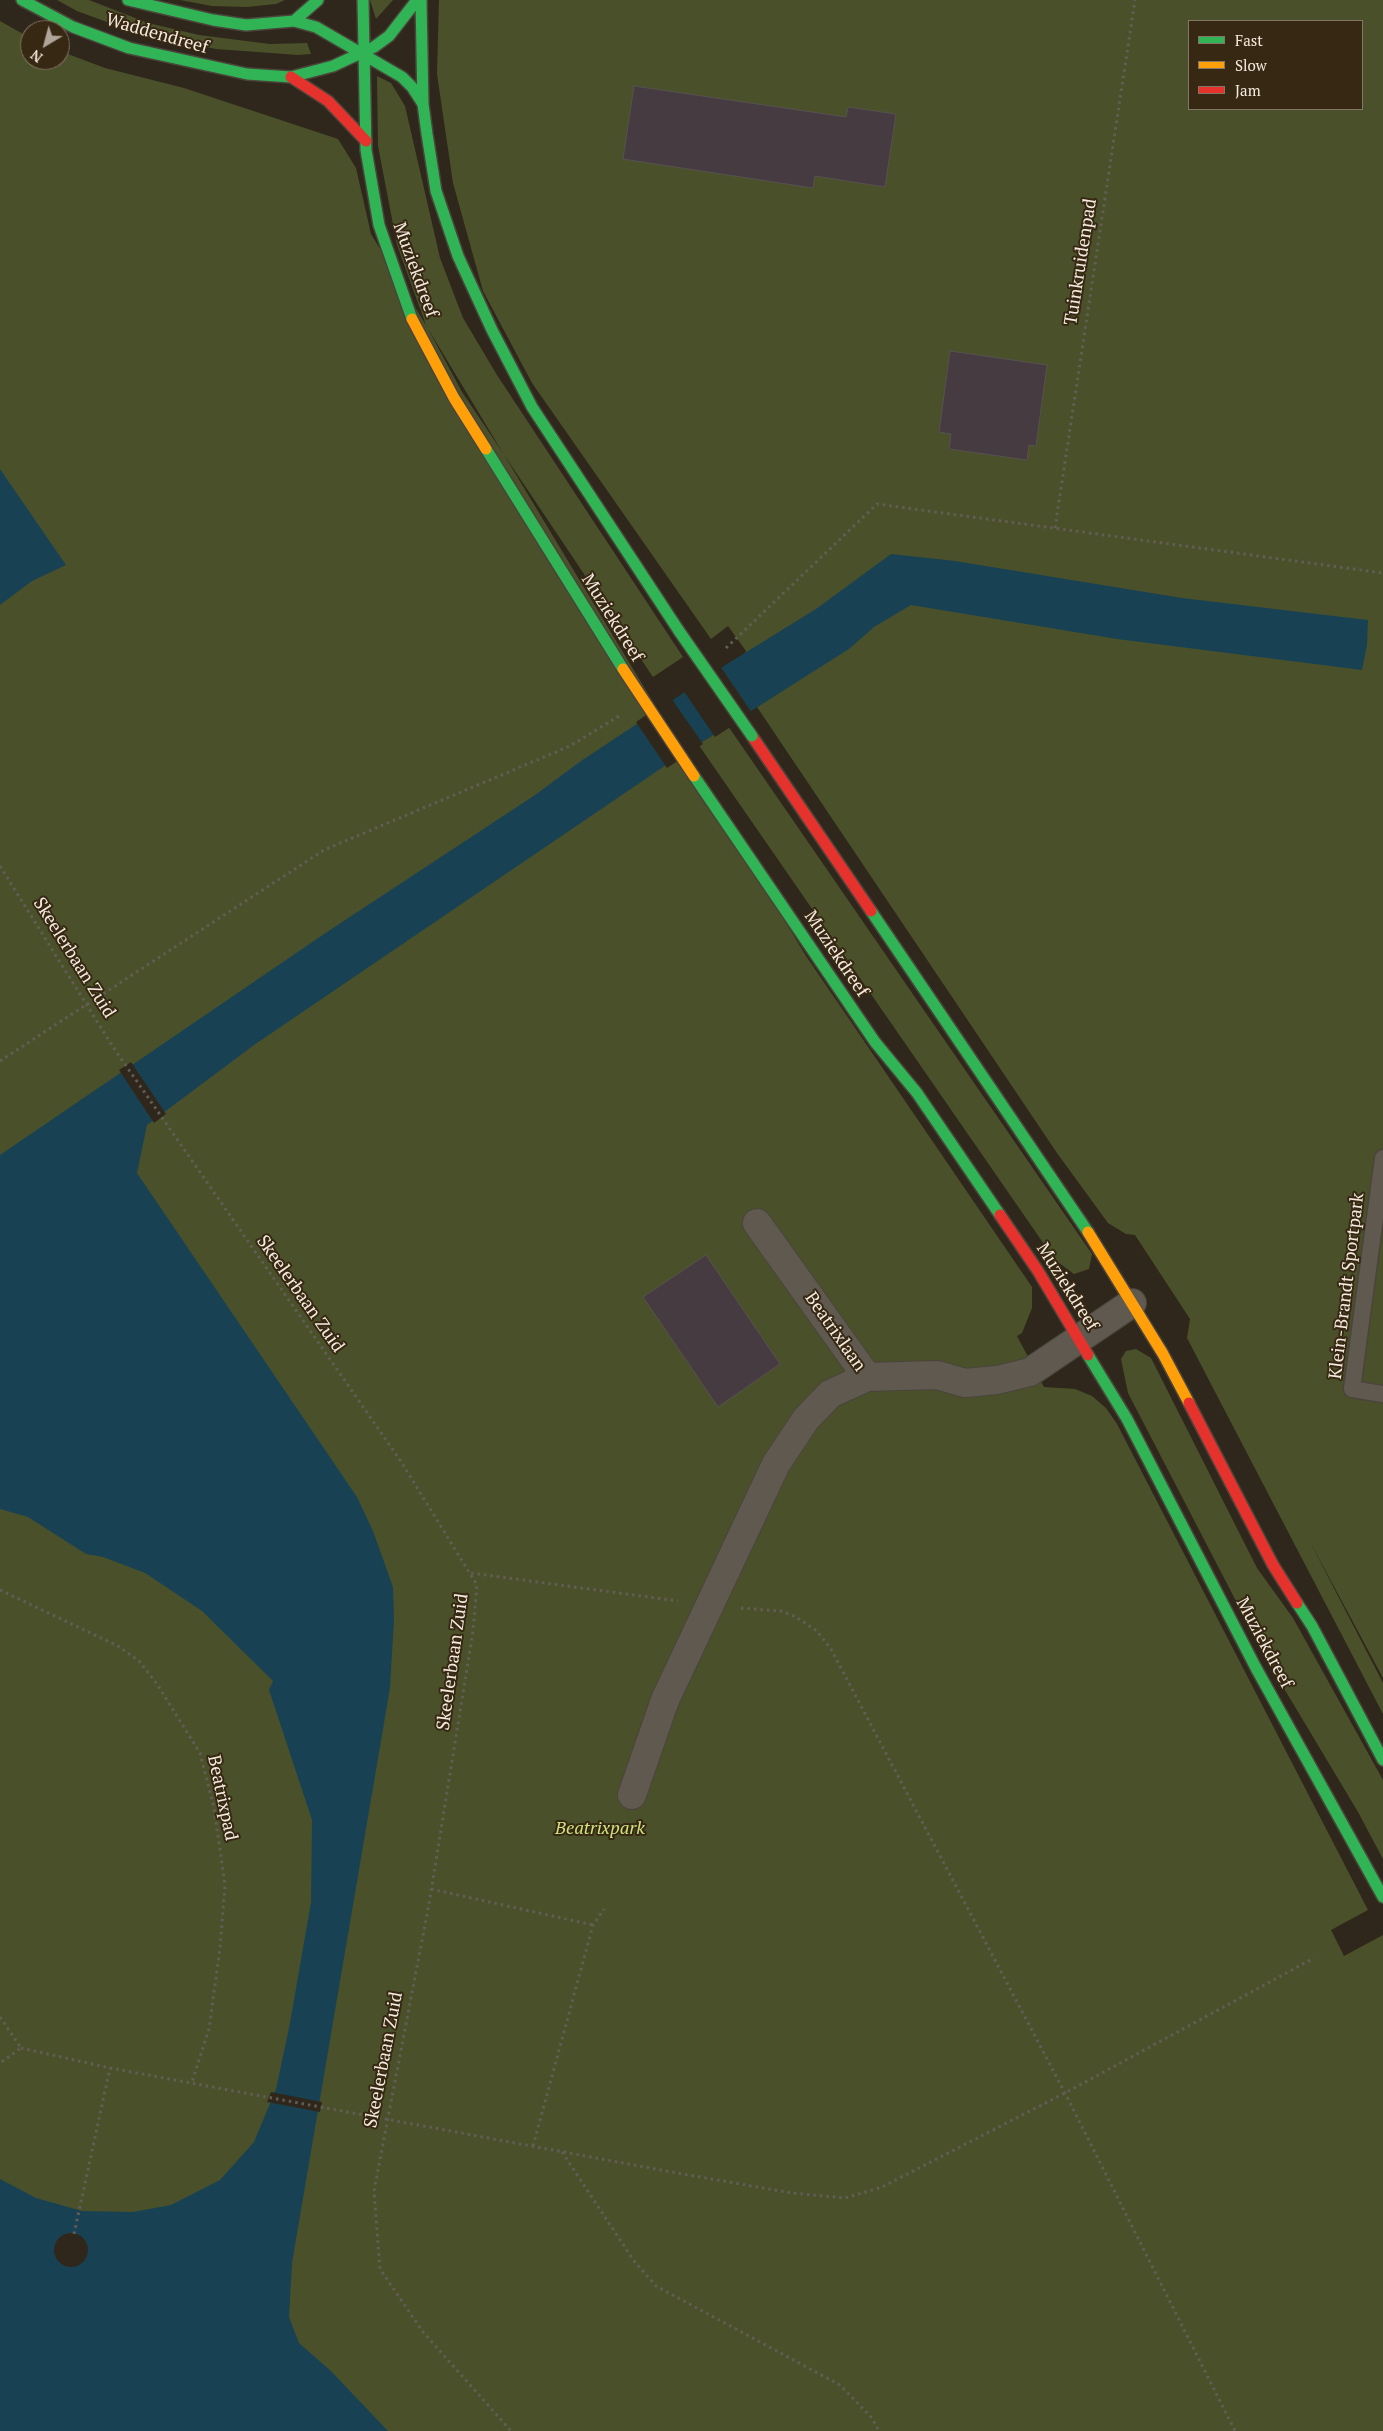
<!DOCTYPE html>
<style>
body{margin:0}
#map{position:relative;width:1383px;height:2431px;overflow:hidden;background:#2f271b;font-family:"PT Serif",serif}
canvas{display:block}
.legend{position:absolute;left:1188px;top:20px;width:175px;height:90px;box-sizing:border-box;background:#372813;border:1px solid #837664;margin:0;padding:6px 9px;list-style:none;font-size:15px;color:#f4eadd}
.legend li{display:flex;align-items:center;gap:10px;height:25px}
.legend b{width:25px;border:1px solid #837664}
.north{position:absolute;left:20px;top:20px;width:50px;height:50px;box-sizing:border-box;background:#372813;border:1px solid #837664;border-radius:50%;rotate:217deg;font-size:14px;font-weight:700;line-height:20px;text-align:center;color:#f4eadd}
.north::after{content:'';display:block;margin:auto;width:18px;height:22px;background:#afa699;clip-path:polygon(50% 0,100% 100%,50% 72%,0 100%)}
</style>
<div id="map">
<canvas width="1383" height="2431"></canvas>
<ul class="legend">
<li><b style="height:6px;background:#30b455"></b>Fast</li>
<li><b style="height:6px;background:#ff9f0a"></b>Slow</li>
<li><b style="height:6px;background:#e5322d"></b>Jam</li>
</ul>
<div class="north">N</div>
</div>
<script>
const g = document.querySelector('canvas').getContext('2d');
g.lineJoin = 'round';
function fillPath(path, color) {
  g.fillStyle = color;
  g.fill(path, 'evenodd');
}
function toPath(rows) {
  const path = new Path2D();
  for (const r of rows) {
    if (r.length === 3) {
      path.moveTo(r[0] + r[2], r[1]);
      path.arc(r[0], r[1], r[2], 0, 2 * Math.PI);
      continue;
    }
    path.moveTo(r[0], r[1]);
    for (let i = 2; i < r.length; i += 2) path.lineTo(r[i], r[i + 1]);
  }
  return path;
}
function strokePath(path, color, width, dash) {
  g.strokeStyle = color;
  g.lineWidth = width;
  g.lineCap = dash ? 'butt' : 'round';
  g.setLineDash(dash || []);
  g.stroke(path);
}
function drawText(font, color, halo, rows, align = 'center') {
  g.font = font + ' "PT Serif",serif';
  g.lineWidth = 4;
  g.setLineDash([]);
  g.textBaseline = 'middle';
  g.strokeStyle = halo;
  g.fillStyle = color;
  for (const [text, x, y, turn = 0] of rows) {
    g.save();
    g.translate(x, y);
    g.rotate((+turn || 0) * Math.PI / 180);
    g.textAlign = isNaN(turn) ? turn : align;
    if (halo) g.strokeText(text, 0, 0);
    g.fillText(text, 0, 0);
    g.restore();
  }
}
const green = toPath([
 [57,0,89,0,148,23,199,35,270,44,307,43,311,54,298,55,216,49,169,40,123,28,77,11],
 [180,0,285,0,276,4,247,7,212,6],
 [370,0,393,0,376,19],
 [439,0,1383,0,1383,1678,1308,1538,1383,1683,1383,1714,1187,1338,1190,1319,1135,1235,1126,1234,1108,1223,1057,1153,757,707,777,694,746,652,744,653,746,651,728,626,711,639,532,383,483,291,453,183,437,74],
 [1189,21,1362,21,1362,109,1189,109],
 [0,21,30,38,30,60,60,60,60,51,105,68,184,88,338,139,356,168,371,234,806,956,1032,1287,1032,1308,1022,1333,1017,1336,1044,1387,1075,1389,1092,1396,1106,1408,1117,1424,1368,1910,1331,1930,1344,1956,1383,1935,1383,2431,0,2431],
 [377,76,391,83,405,106,440,258,463,318,497,375,683,657,653,677,462,392,426,325,397,245,378,146],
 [728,726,1092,1254,1089,1269,1074,1274,1055,1260,698,744],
 [1136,1349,1151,1358,1257,1568,1293,1618,1383,1780,1383,1859,1358,1812,1264,1655,1128,1393,1121,1359,1126,1351]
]);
const water = toPath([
 [0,469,66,565,32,581,0,605],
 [891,554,955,561,1182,598,1368,620,1367,645,1362,670,1117,639,911,605,874,627,849,649,669,763,254,1045,147,1125,137,1173,357,1497,373,1531,393,1587,394,1620,390,1688,292,2263,289,2317,299,2343,331,2371,388,2431,0,2431,0,2179,36,2198,82,2211,133,2212,171,2205,220,2180,254,2142,276,2089,290,2023,311,1902,312,1820,269,1690,273,1681,202,1611,145,1573,103,1557,86,1554,28,1517,0,1509,0,1155,327,932,535,795,581,761,727,664,816,609]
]);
const pier = toPath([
 [720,666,752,713,715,737,683,690],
 [671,698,703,744,667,768,636,722],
 [131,1062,166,1114,154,1123,119,1070],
 [271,2092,322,2102,320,2112,267,2102],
 [71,2250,17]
]);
const building = toPath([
 [634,86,846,117,848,107,896,114,885,187,815,176,813,188,623,159,634,86],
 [950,351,1047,365,1036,446,1029,445,1027,460,949,449,951,434,939,432,950,351],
 [706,1255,780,1364,718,1407,643,1297,706,1255]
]);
const path = toPath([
 [1055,528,1135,0],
 [726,648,877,504,1383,573],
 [0,866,113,1047,400,1460,477,1585,473,1631,429,1904,374,2191,380,2269,423,2332,511,2431],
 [0,1061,324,850,570,746,619,716],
 [471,1573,678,1601],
 [0,1590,118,1646,139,1661,157,1684,200,1753,214,1808,225,1885,220,1948,209,2029,192,2082],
 [741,1608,781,1611,796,1617,817,1631,831,1649,1065,2093,1235,2431],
 [431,1889,593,1925],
 [0,2017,21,2048,0,2063],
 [21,2048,110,2068,677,2173,792,2193,845,2198,882,2187,1065,2093,1314,1958],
 [533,2146,593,1925,604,1909],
 [562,2152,634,2261,656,2286,840,2385,872,2418,879,2431],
 [74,2234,110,2068]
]);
const lane = toPath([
 [1383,1158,1352,1389,1383,1394]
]);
const street = toPath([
 [757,1223,867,1377,937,1375,965,1383,997,1380,1030,1372,1132,1303],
 [632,1795,665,1700,776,1464,806,1419,830,1394,867,1377]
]);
const fast = toPath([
 [22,0,73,27,129,48,247,74,291,77,333,66,374,47,389,36,417,0],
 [128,0,213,20,246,25,294,21,316,27,402,77,412,87,423,104],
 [363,0,366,150,379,225,412,319],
 [421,0,423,104,427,134,436,191,458,256,492,330,532,407,679,631],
 [294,21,318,0],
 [486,449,623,669],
 [694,776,875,1042,917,1093,1000,1215],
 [871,911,1088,1232],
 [1088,1355,1127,1419,1256,1668,1383,1897],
 [1297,1603,1312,1626,1383,1760]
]);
const slow = toPath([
 [412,319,454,398,486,449],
 [1088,1232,1163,1354,1189,1403]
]);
const jam = toPath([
 [291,77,328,101,366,141],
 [752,736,871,911],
 [1000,1215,1038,1271,1088,1355],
 [1189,1403,1273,1565,1297,1603]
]);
const fastBridge = toPath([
 [679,631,752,736]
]);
const slowBridge = toPath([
 [623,669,694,776]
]);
const streetNames = [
 ["Waddendreef",157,34,16],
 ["Tuinkruidenpad",1081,262,-81],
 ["Muziekdreef",415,270,70],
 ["Muziekdreef",612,618,58],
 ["Muziekdreef",836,954,56],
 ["Skeelerbaan Zuid",74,958,58],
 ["Klein-Brandt Sportpark",1347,1286,-83],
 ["Muziekdreef",1067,1287,58],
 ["Skeelerbaan Zuid",300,1294,55],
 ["Beatrixlaan",835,1332,55],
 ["Muziekdreef",1264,1643,62],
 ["Skeelerbaan Zuid",453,1662,-82],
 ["Beatrixpad",222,1798,78],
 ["Skeelerbaan Zuid",384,2060,-79]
];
const parkNames = [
 ["Beatrixpark",600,1829]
];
fillPath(green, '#4a512a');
fillPath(water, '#184253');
fillPath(pier, '#2f271b');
fillPath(building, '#453b40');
strokePath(building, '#575150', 1);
strokePath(lane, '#4a443b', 19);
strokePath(street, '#4a443b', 30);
strokePath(fast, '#4a443b', 14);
strokePath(slow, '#4a443b', 14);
strokePath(jam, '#4a443b', 14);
strokePath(path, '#625d55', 3, [2.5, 4]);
strokePath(lane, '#5f594f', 16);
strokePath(street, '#5f594f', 28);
strokePath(fast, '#30b455', 11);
strokePath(slow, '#ff9f0a', 11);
strokePath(jam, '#e5322d', 11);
strokePath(fastBridge, '#4a443b', 14, []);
strokePath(slowBridge, '#4a443b', 14, []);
strokePath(fastBridge, '#30b455', 11);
strokePath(slowBridge, '#ff9f0a', 11);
drawText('18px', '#f4eadd', '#372813', streetNames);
drawText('italic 18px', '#cfe47f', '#372813', parkNames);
</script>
